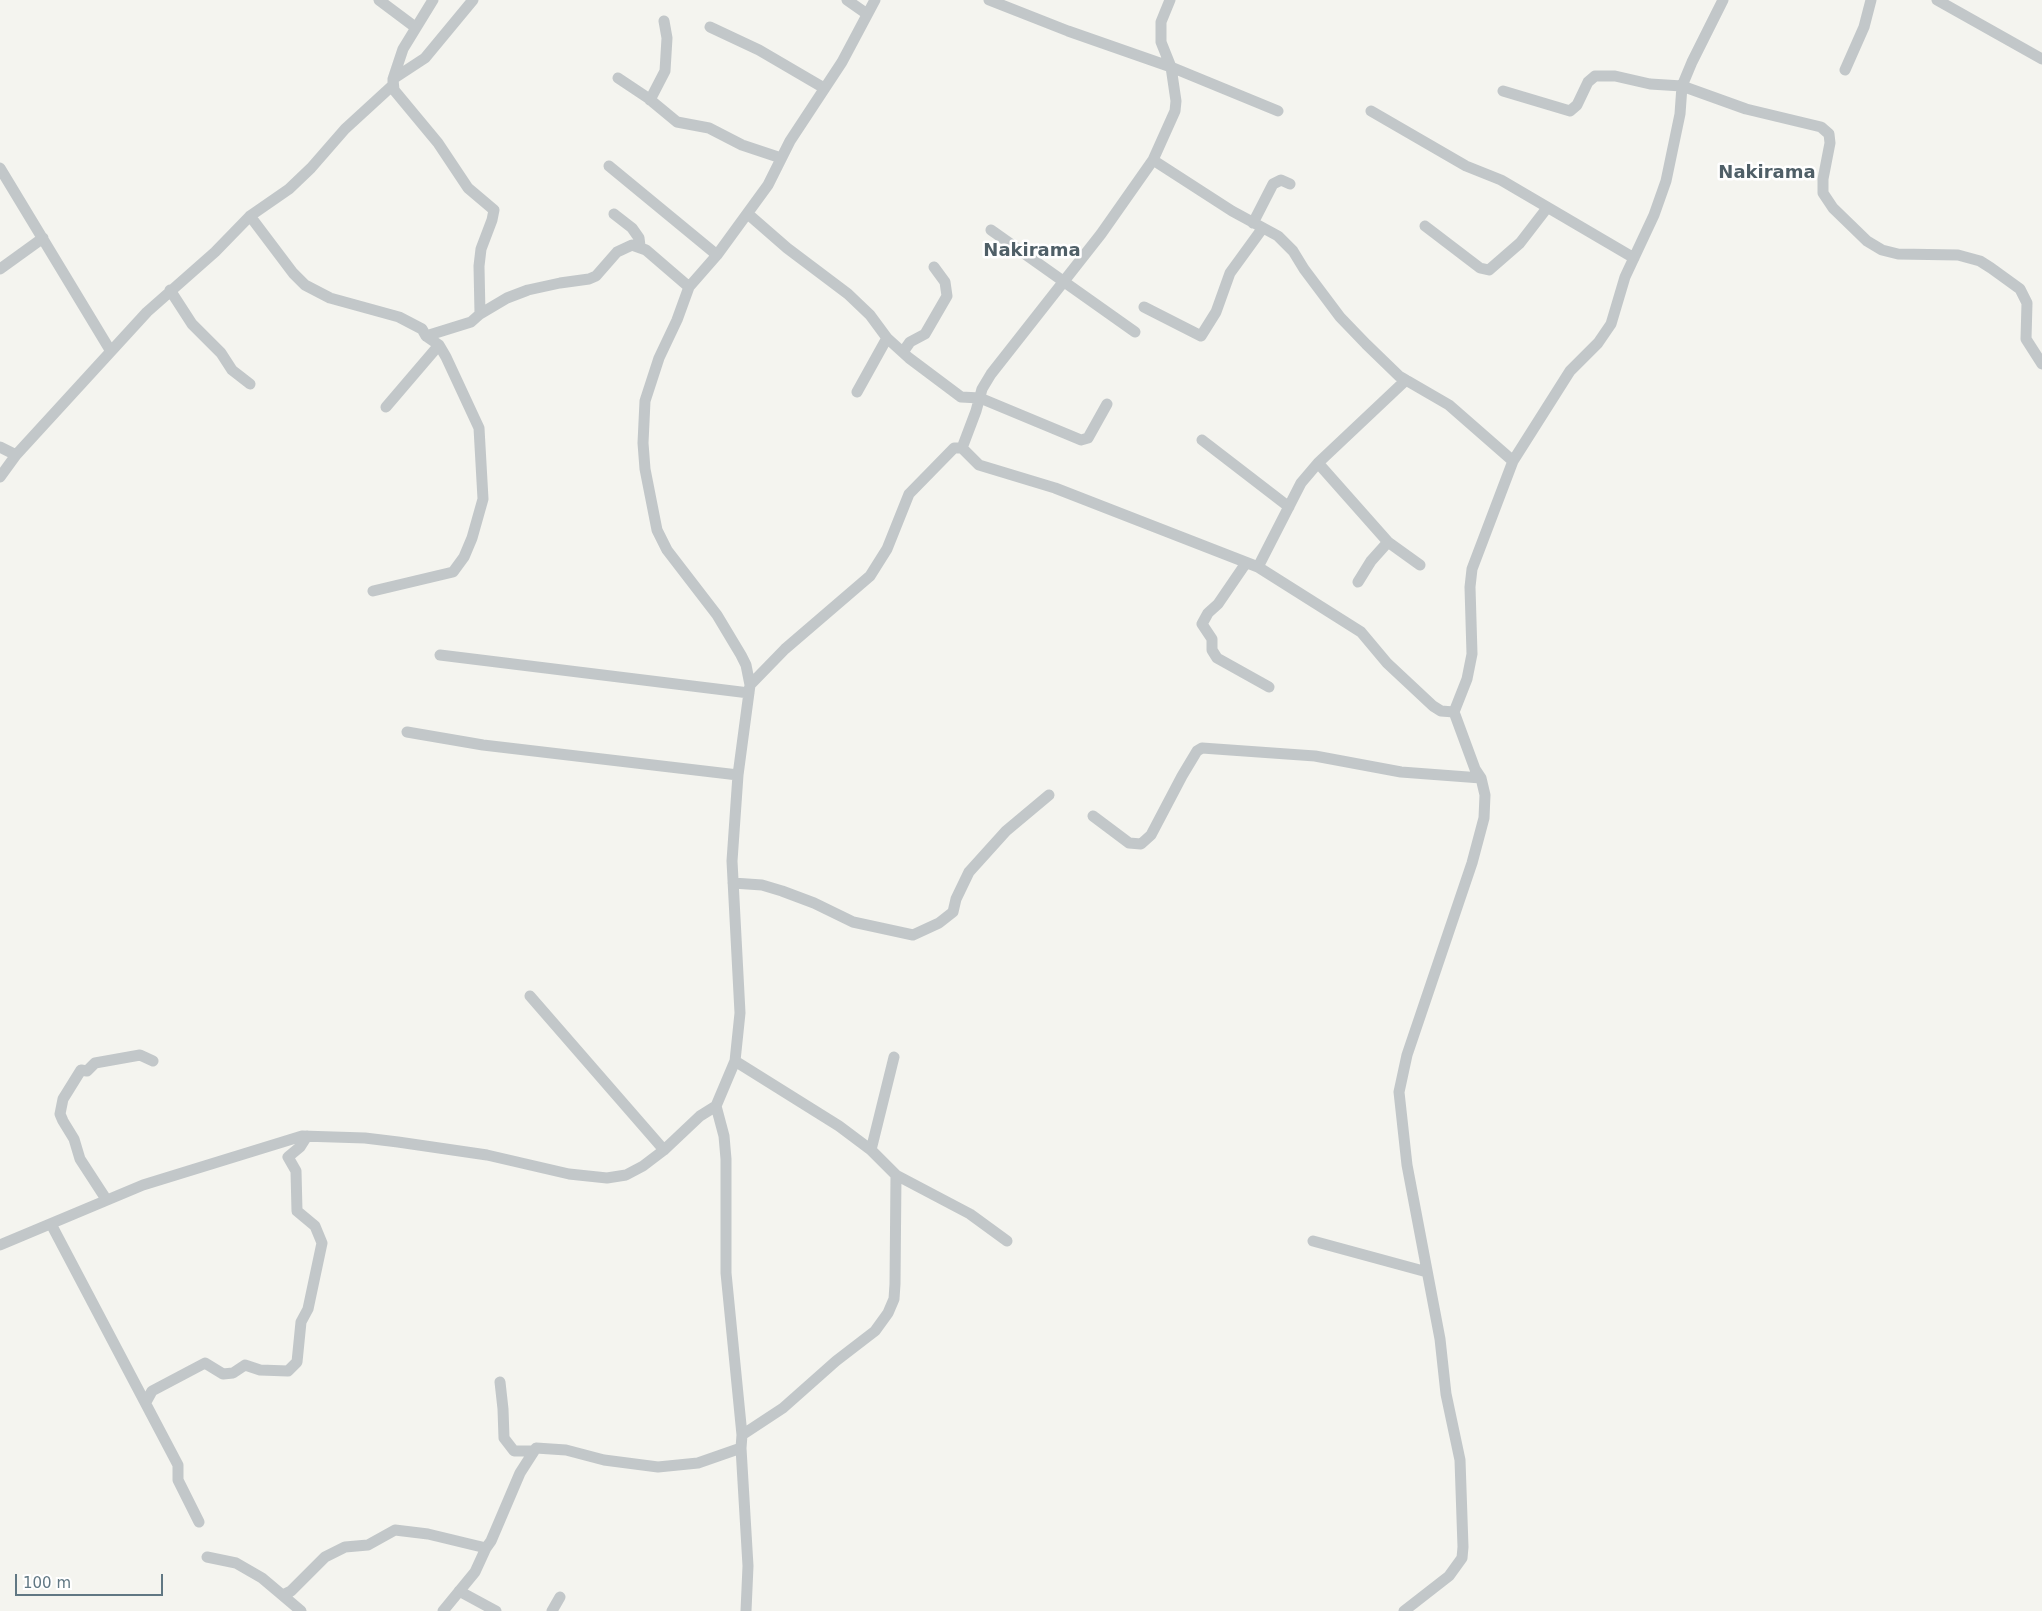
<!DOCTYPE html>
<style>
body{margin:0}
#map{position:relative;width:2042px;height:1611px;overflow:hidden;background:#f4f4ef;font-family:"DejaVu Sans",sans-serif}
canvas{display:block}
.scale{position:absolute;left:15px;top:1574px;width:148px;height:22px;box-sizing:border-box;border:2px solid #607783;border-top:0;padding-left:6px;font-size:15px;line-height:18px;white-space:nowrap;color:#607783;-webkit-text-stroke:4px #fff;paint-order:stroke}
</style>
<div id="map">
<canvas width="2042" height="1611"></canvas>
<div class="scale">100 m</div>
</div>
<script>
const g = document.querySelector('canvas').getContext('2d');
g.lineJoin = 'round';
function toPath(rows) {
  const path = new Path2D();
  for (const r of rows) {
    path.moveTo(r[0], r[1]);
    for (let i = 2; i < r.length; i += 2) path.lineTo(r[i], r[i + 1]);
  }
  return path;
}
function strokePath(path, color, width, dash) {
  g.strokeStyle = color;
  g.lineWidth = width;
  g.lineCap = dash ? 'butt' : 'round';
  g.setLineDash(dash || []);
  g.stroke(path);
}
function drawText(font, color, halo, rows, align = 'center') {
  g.font = font + ' "DejaVu Sans",sans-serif';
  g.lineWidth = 5;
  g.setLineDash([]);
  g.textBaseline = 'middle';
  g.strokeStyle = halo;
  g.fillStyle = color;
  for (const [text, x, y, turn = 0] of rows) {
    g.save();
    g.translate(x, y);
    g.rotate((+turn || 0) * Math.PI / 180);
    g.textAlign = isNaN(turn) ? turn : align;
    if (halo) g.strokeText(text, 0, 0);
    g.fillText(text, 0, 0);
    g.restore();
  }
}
const minor = toPath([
 [379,0,415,27],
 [433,0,403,49,393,79,394,90,438,143,468,188,494,210,492,220,481,249,479,266,480,314],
 [847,0,867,14],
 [989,0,1068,31,1171,67,1278,111],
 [1937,0,2042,59],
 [710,27,759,50,824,88],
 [1845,70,1864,27,1871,0],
 [618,78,648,98,677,122,709,128,742,145,781,158],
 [1503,91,1570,111,1577,105,1588,82,1595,76,1615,76,1650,84,1682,86,1746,109,1821,127,1829,134,1830,143,1823,179,1823,193,1833,208,1867,241,1882,250,1898,254,1958,255,1980,261,1991,268,2020,289,2027,303,2026,339,2042,364],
 [650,100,665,71,667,38,664,21],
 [1371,111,1466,166,1501,180,1634,258],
 [1153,160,1232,211,1278,236,1293,251,1304,269,1340,317,1366,344,1399,376,1449,405,1513,461],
 [609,166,717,255],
 [0,168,110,350],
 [614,214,632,228,639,238,640,246],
 [748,214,787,248,848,294,870,315,887,338,909,358,961,397,980,398,1081,440,1088,438,1107,404],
 [250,216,293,273,305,285,330,298,399,317,422,329,426,336,471,322,480,314,507,298,528,290,560,283,589,279,596,276,617,252,632,245,646,250,689,287],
 [1253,223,1273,184,1281,180,1290,184],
 [1425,226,1480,268,1489,270,1520,243,1547,208],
 [991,230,1135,332],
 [0,269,43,238],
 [170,290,192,324,221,353,232,370,250,384],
 [1144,307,1201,336,1216,312,1230,273,1262,229],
 [903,352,910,342,925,334,947,296,945,282,934,267],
 [857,392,887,338],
 [386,407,439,345],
 [1202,440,1289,507],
 [0,447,16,455],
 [962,448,979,465,1055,488,1258,567,1361,632,1387,663,1433,706,1441,711,1454,712],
 [1318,463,1388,542,1420,565],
 [0,477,16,455,147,312,215,252,250,216,289,189,311,168,345,129,393,85,393,79,425,58,473,0],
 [1246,563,1218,604,1208,613,1202,624,1212,639,1212,650,1217,658,1269,687],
 [1258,567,1301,483,1318,463,1406,380],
 [1358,582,1371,561,1388,542],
 [373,591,453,572,464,557,472,538,483,499,479,428,446,357,439,345,426,336],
 [440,655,749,693],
 [750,685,785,649,870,576,887,549,909,494,954,448,962,448,976,411,982,389,991,374,1101,234,1153,160,1175,111,1176,101,1171,67,1161,42,1161,22,1170,0],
 [407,732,483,745,738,775],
 [1093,816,1129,843,1141,844,1151,835,1182,776,1197,751,1202,748,1315,756,1401,772,1481,778],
 [733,883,762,885,782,891,814,903,853,922,913,935,939,923,953,912,956,899,969,872,1006,831,1049,795],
 [530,996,664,1150],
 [735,1061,839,1126,871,1150,896,1175,970,1214,1007,1241],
 [716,1106,724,1136,726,1159,726,1273,742,1435,741,1448,748,1566,746,1611],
 [871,1150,894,1057],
 [106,1199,80,1159,74,1139,63,1121,60,1114,63,1099,81,1070,87,1071,95,1063,140,1055,153,1061],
 [51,1224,178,1465,178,1480,199,1522],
 [1313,1241,1427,1272],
 [0,1245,143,1185,302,1136,365,1138,398,1142,487,1155,569,1174,607,1178,626,1175,643,1166,664,1150,700,1116,716,1106,735,1061,740,1013,732,861,738,775,750,685,746,665,741,655,717,615,667,550,657,530,645,469,643,443,645,401,659,358,677,320,689,287,717,255,768,185,790,141,842,62,875,0],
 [500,1382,503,1409,504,1438,514,1451,534,1451],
 [146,1402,152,1391,205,1363,223,1374,233,1373,245,1365,260,1370,288,1371,297,1362,301,1322,308,1309,322,1243,315,1226,297,1211,296,1171,288,1157,300,1147,307,1136],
 [742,1435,783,1408,836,1361,875,1331,888,1313,894,1299,895,1284,896,1175],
 [207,1557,236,1563,262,1578,281,1594,285,1594,291,1591,325,1557,345,1547,368,1545,395,1530,428,1534,486,1548,491,1541,520,1473,536,1448,566,1450,604,1460,658,1467,698,1463,741,1448],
 [459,1591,496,1611],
 [281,1594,301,1611],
 [443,1611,475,1572,486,1548],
 [552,1611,560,1597],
 [1404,1611,1449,1576,1462,1558,1463,1547,1460,1460,1446,1394,1440,1339,1407,1165,1399,1092,1407,1055,1472,863,1484,818,1485,795,1481,778,1475,769,1454,712,1467,679,1472,654,1470,587,1472,569,1513,461,1570,371,1598,343,1611,324,1625,277,1654,215,1666,181,1680,114,1682,86,1692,62,1723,0]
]);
const quarterNames = [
 ["Nakirama",1767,173],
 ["Nakirama",1032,251]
];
strokePath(minor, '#c2c7c9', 11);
drawText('bold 18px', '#4f5f67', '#fff', quarterNames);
</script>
